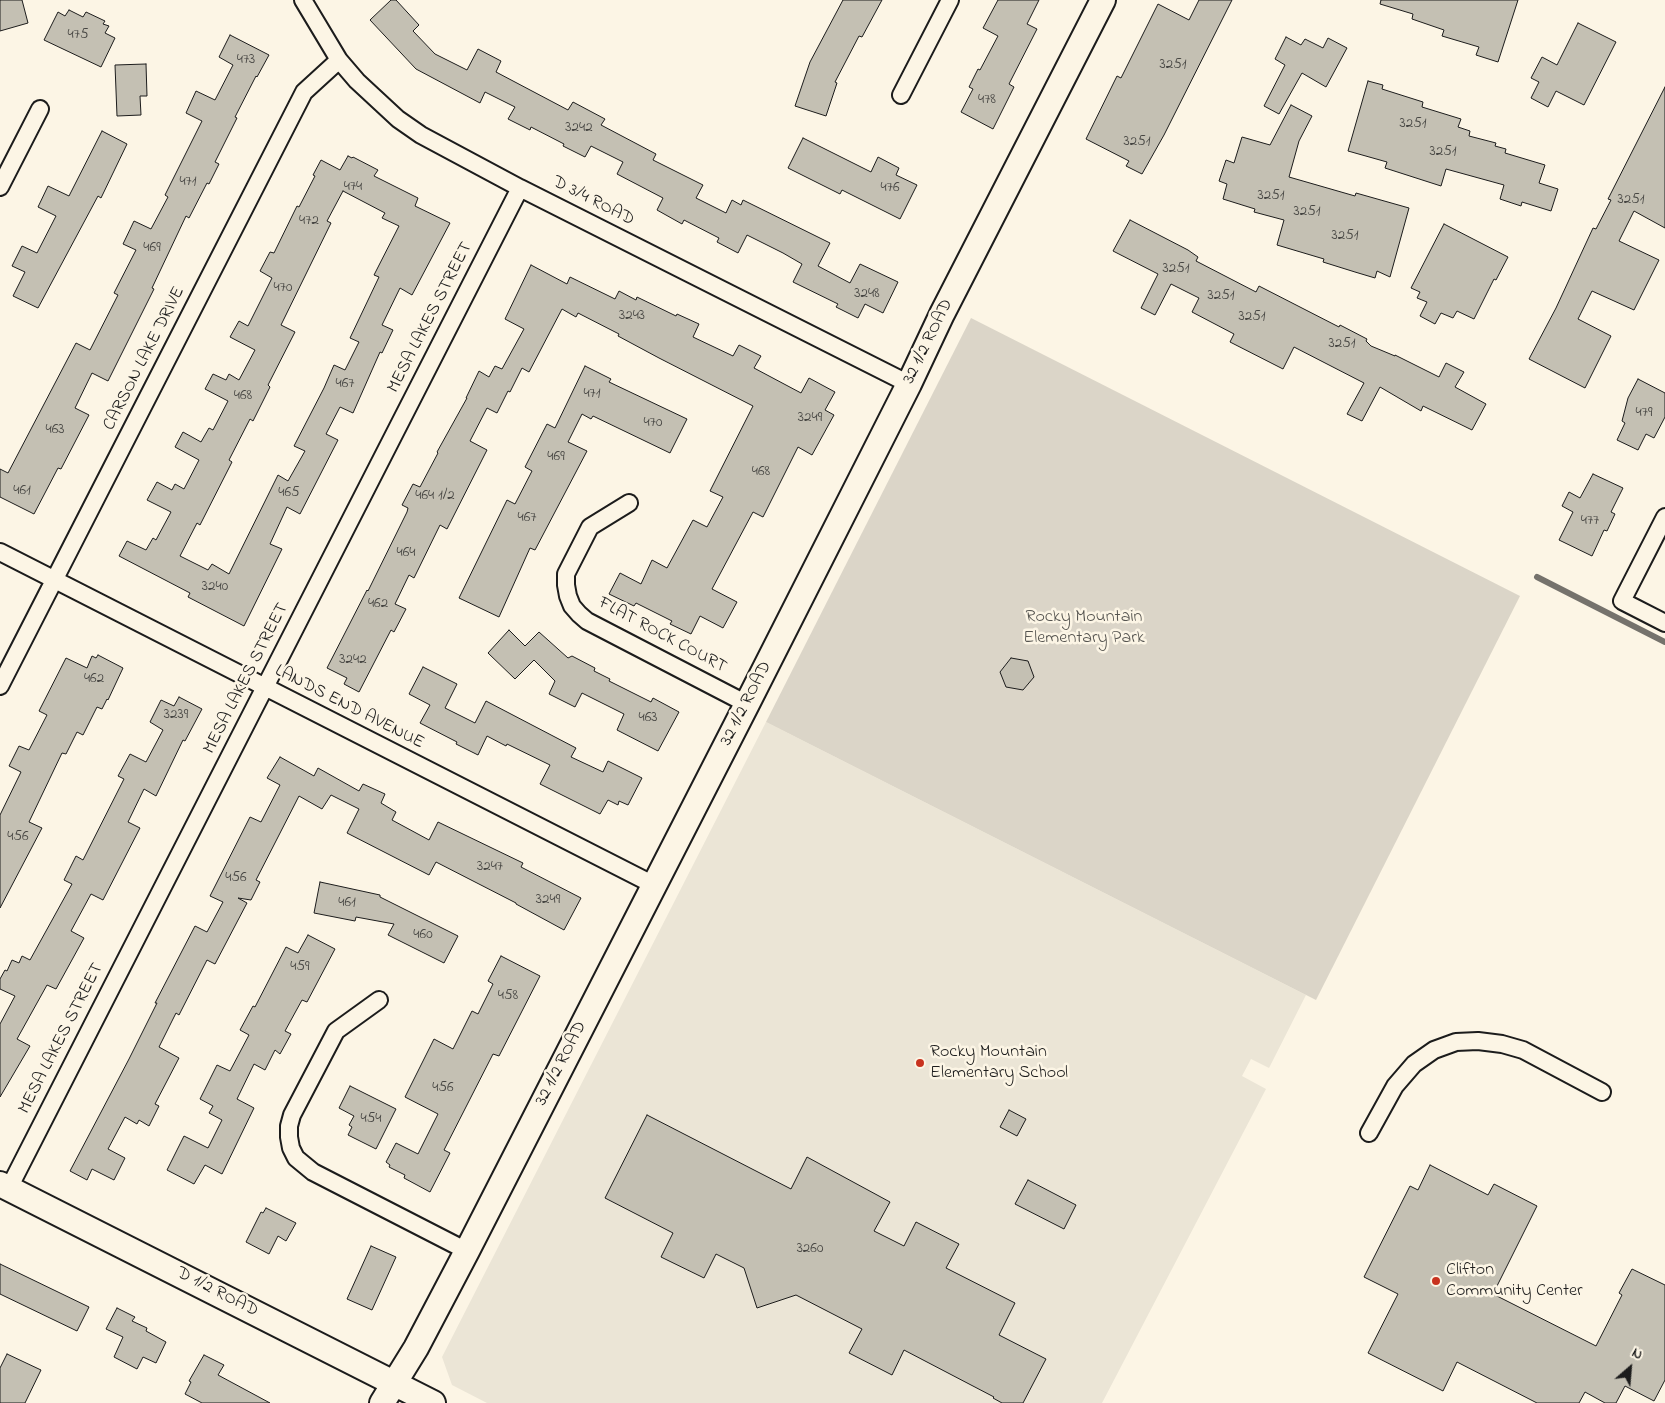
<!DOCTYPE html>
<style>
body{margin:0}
#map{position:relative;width:1665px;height:1403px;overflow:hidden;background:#fcf5e5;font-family:"Indie Flower",sans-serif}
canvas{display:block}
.north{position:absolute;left:1605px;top:1343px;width:50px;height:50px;-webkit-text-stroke:4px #fcf5e5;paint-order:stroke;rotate:27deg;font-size:14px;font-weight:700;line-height:20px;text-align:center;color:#1c1c1c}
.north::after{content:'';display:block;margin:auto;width:18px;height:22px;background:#1c1c1c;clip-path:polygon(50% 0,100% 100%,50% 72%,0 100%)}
</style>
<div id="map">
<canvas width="1665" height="1403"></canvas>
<div class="north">N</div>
</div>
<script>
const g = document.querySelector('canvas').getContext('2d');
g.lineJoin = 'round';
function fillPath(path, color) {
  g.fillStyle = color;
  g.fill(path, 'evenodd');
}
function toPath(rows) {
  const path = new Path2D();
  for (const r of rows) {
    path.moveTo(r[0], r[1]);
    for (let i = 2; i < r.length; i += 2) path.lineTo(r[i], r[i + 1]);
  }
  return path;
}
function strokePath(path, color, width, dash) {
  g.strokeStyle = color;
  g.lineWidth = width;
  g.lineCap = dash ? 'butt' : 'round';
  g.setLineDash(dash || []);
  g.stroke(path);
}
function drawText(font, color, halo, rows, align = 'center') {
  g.font = font + ' "Indie Flower",sans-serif';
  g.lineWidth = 5;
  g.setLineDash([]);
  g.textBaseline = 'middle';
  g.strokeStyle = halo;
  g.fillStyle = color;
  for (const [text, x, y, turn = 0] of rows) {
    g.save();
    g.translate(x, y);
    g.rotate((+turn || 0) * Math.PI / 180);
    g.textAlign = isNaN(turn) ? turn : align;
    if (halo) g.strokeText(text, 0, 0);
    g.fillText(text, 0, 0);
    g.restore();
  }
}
const built = toPath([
 [766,722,1306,995,1269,1068,1251,1059,1242,1076,1266,1089,1102,1403,487,1403,452,1385,442,1357]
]);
const green = toPath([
 [971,318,1520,596,1316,1000,766,722]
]);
const stream = toPath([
 [1537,577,1665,642]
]);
const building = toPath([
 [0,0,22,0,28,23,0,31,0,0],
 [391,0,396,0,419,25,413,31,435,54,467,70,478,49,501,61,496,72,568,110,573,102,605,119,601,125,656,154,653,160,703,185,696,198,726,213,732,200,741,205,743,200,830,243,818,266,850,283,860,264,898,282,883,313,865,304,858,318,836,307,838,304,793,282,802,264,783,253,747,235,738,253,717,242,719,238,684,220,682,224,657,210,663,198,617,174,623,162,591,146,585,157,563,146,564,144,531,127,530,130,508,119,515,107,485,92,480,103,416,69,370,20,391,0],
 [843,0,882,0,862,37,859,36,835,82,837,83,826,116,795,106,810,62,843,0],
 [998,0,1039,0,1027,24,1037,29,1009,84,1014,87,993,129,961,112,973,89,969,87,978,69,980,70,998,36,983,28,998,0],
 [1199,0,1232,0,1164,135,1142,174,1126,166,1129,161,1086,139,1117,76,1121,78,1158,4,1189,20,1199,0],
 [1381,0,1518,0,1498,62,1476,55,1479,47,1442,36,1444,30,1412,19,1413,14,1380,4,1381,0],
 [69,10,83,17,86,12,105,21,103,24,109,26,105,33,115,38,101,67,44,40,58,12,65,16,69,10],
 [1578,23,1616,42,1584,105,1556,91,1548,107,1531,98,1539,82,1531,78,1542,57,1557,65,1578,23],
 [230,35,269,55,257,77,256,76,235,117,237,118,215,162,219,164,209,184,207,183,189,218,186,216,152,288,154,289,108,381,92,373,75,408,89,415,61,469,58,468,34,514,0,497,0,469,8,473,76,343,90,350,118,295,114,293,136,250,123,244,134,221,151,229,168,197,165,195,202,121,186,113,196,91,215,100,233,65,219,57,230,35],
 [1286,37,1301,45,1305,39,1323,48,1328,38,1347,48,1326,87,1302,73,1279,114,1264,106,1285,65,1275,59,1286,37],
 [146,64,147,96,140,96,141,115,117,116,115,65,146,64],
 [1368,81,1383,85,1382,89,1423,102,1422,107,1461,119,1458,127,1470,131,1469,136,1496,143,1495,146,1506,149,1505,153,1545,165,1539,183,1558,189,1551,211,1522,202,1521,206,1500,199,1504,185,1446,169,1441,186,1385,168,1387,162,1348,151,1368,81],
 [1665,87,1665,228,1634,211,1619,241,1659,260,1634,310,1592,291,1578,319,1611,336,1585,388,1529,359,1556,308,1593,228,1596,229,1611,200,1608,199,1665,87],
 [1291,105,1312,116,1299,141,1289,177,1355,196,1356,193,1409,208,1390,277,1377,271,1375,278,1355,272,1323,262,1324,259,1277,245,1284,220,1254,212,1255,209,1223,199,1227,184,1219,181,1226,160,1234,163,1242,137,1270,145,1291,105],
 [102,131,127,144,101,198,98,196,38,308,13,296,25,272,12,266,22,246,37,253,56,216,38,207,48,186,69,196,102,131],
 [803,138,871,172,878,157,899,168,896,175,917,185,900,219,842,190,840,194,788,168,803,138],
 [348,156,352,158,353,157,378,170,374,176,418,198,415,206,450,223,412,295,400,288,382,325,393,330,382,353,380,352,353,413,340,407,326,434,338,440,300,514,287,507,270,544,282,549,244,626,188,597,190,593,119,556,127,541,146,550,153,538,156,540,171,512,147,500,157,482,172,490,175,484,184,489,199,460,175,447,183,432,201,442,209,428,213,430,228,401,205,389,213,374,226,380,229,374,239,380,255,350,230,337,239,321,248,326,272,278,260,271,270,252,274,253,297,206,299,207,315,176,313,175,321,160,340,170,348,156],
 [343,191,385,213,382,218,399,226,374,275,379,277,350,338,359,342,345,370,334,365,324,388,294,446,305,451,288,481,278,475,229,574,212,564,208,570,180,556,197,523,200,525,232,462,229,460,250,419,253,421,270,387,268,385,295,332,281,325,331,223,327,221,343,191],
 [1130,220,1188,250,1198,257,1196,261,1256,292,1259,286,1339,327,1340,325,1367,339,1366,341,1371,346,1395,356,1395,355,1439,377,1446,363,1464,372,1455,387,1486,404,1472,430,1423,406,1421,411,1380,387,1362,421,1347,414,1364,383,1294,347,1283,369,1230,342,1234,334,1192,312,1199,298,1171,284,1155,315,1141,308,1158,274,1113,251,1130,220],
 [1444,224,1508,257,1496,280,1494,279,1474,319,1457,311,1453,318,1441,313,1435,324,1420,316,1427,302,1417,298,1420,292,1411,288,1444,224],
 [531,265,567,284,570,277,615,299,619,291,636,300,637,297,676,316,677,314,699,324,693,337,733,356,739,345,761,356,754,368,801,393,809,378,835,392,825,410,834,415,812,455,798,447,763,517,753,512,712,589,737,602,723,628,700,616,691,634,670,624,672,621,636,603,634,606,609,594,620,573,641,584,652,560,667,568,693,520,707,527,723,497,710,491,753,406,659,358,618,336,619,334,578,313,576,317,562,309,529,372,522,368,510,392,508,391,497,413,487,408,470,441,487,450,447,529,440,525,414,578,409,575,395,604,406,609,394,632,391,630,359,692,344,684,347,678,327,668,367,590,368,591,407,512,408,508,402,505,413,484,420,487,438,453,437,452,467,398,466,398,479,371,489,377,495,366,502,369,524,329,505,319,531,265],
 [585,366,611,379,609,382,687,419,670,453,593,416,591,419,582,414,568,442,587,451,535,550,530,548,499,617,459,598,507,500,515,504,532,471,525,467,547,424,555,428,585,366],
 [1638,379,1665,393,1665,417,1654,438,1646,434,1638,450,1617,440,1625,423,1622,421,1628,398,1638,379],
 [1593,474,1623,488,1611,512,1615,514,1607,531,1604,530,1592,556,1559,540,1573,512,1562,506,1569,492,1580,498,1593,474],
 [509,630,525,646,539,632,568,658,572,656,595,668,594,671,610,679,609,681,651,702,653,698,679,712,658,751,617,730,624,714,582,693,575,707,549,694,555,681,534,660,515,679,488,653,509,630],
 [98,655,123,668,108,700,107,699,102,709,97,707,83,735,77,732,66,754,62,753,29,822,42,828,0,908,0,815,21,772,9,766,19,746,29,750,47,715,39,711,66,658,87,668,92,656,96,658,98,655],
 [1011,658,1028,661,1034,677,1023,690,1006,687,1000,672,1011,658],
 [423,667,457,684,445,708,475,723,486,701,576,748,571,757,603,772,608,761,642,778,628,805,619,801,618,805,608,800,600,814,540,784,550,765,507,744,506,746,487,736,478,755,456,744,457,742,420,723,430,705,409,694,423,667],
 [179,697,202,709,185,741,183,740,156,796,144,789,128,822,140,828,103,900,91,894,71,931,84,938,56,989,47,985,17,1039,30,1046,0,1097,0,1024,15,996,0,989,0,979,5,970,7,971,12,960,19,963,22,956,30,960,72,884,64,880,76,856,83,860,124,779,118,776,130,754,146,762,163,730,150,722,161,700,174,706,179,697],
 [280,757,314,776,318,768,359,791,363,784,385,794,381,803,396,812,392,820,429,840,438,822,523,863,521,867,581,898,564,930,516,904,516,903,436,862,429,875,347,833,359,809,331,795,322,809,299,796,256,880,260,882,251,900,238,898,247,903,215,964,207,960,179,1015,176,1013,159,1047,179,1058,155,1104,159,1106,149,1126,139,1120,137,1124,125,1117,108,1149,125,1158,114,1180,92,1169,87,1180,70,1171,129,1059,157,1003,155,1003,195,926,207,932,223,902,210,896,250,817,261,822,280,785,267,778,280,757],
 [320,882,380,895,380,897,458,936,444,963,388,935,394,924,356,917,355,921,314,913,320,882],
 [308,935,335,949,307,1002,302,1000,285,1031,291,1034,280,1054,275,1050,265,1070,254,1064,237,1099,254,1108,222,1174,205,1165,194,1184,167,1170,184,1136,208,1148,222,1120,209,1113,213,1106,200,1099,217,1065,230,1071,249,1035,240,1030,253,1006,255,1007,286,947,298,953,308,935],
 [501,956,540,976,499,1056,493,1054,444,1150,450,1153,430,1192,404,1178,405,1175,389,1167,390,1165,386,1162,396,1143,418,1154,438,1114,405,1097,434,1039,453,1049,472,1011,478,1014,493,984,488,981,501,956],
 [350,1086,396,1109,376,1149,348,1135,352,1127,349,1125,354,1116,339,1108,350,1086],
 [1009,1110,1026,1119,1017,1136,1000,1127,1009,1110],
 [647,1115,791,1189,807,1157,890,1202,874,1231,904,1246,916,1222,959,1244,946,1268,1015,1303,999,1335,1046,1359,1023,1403,1002,1403,993,1398,994,1397,904,1350,892,1375,849,1353,862,1329,796,1295,757,1308,744,1268,716,1254,704,1278,661,1257,673,1233,605,1198,647,1115],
 [1430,1165,1488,1195,1494,1184,1537,1206,1493,1294,1596,1346,1622,1295,1619,1293,1632,1269,1665,1285,1665,1380,1654,1401,1625,1386,1616,1403,1605,1403,1585,1392,1579,1403,1537,1403,1457,1362,1443,1391,1368,1353,1398,1294,1364,1277,1410,1186,1418,1190,1430,1165],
 [1028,1180,1076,1205,1064,1229,1015,1204,1028,1180],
 [266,1208,296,1223,286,1241,278,1236,269,1254,246,1242,261,1212,263,1213,266,1208],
 [371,1246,396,1257,372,1310,347,1299,371,1246],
 [0,1264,89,1307,77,1331,0,1294,0,1264],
 [117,1308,135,1317,132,1321,147,1328,146,1331,166,1342,156,1363,143,1357,137,1369,114,1357,123,1337,106,1329,117,1308],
 [7,1354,41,1370,25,1403,0,1403,0,1368,7,1354],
 [204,1355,224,1365,218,1375,270,1403,202,1403,185,1394,191,1382,189,1381,204,1355]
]);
const street = toPath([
 [303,0,339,60,357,81,398,119,421,135,520,188,909,384],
 [901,95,950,0],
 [0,187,40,109],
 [629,503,590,527,566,574,566,585,568,596,572,606,579,614,587,621,747,704],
 [1665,517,1622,601,1665,623],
 [0,552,654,885],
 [0,686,304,92,339,60],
 [379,1000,336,1031,292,1115,289,1126,289,1137,291,1148,296,1158,313,1172,467,1251],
 [1369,1133,1395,1086,1414,1064,1434,1050,1456,1042,1478,1041,1502,1044,1523,1050,1602,1092],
 [9,1188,520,188]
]);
const secondary = toPath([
 [0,1184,433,1403],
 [382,1403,416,1348,467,1251,747,704,909,384,942,314,1103,0]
]);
const markers = [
 [920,1063,5,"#c8321e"],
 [1436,1281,5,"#c8321e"]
];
const numberNames = [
 ["475",78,36],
 ["473",246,61],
 ["3251",1173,66],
 ["478",987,101],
 ["3251",1413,125],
 ["3242",579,129],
 ["3251",1137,143],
 ["3251",1443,153],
 ["471",188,183],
 ["474",353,188],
 ["476",890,189],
 ["3251",1271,197],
 ["3251",1631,201],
 ["3251",1307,213],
 ["472",309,222],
 ["3251",1345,237],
 ["469",152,249],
 ["3251",1176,270],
 ["470",283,289],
 ["3248",867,295],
 ["3251",1221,297],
 ["3243",632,317],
 ["3251",1252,318],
 ["3251",1342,345],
 ["467",345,385],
 ["471",592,395],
 ["468",243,397],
 ["479",1644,414],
 ["3249",810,419],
 ["470",653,424],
 ["463",55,431],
 ["469",556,458],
 ["468",761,473],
 ["461",22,492],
 ["465",289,494],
 ["464 1/2",435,497],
 ["467",527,519],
 ["477",1590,522],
 ["464",406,554],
 ["3240",215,588],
 ["462",378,605],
 ["3242",353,661],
 ["462",94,680],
 ["3239",176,716],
 ["463",648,719],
 ["456",18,838],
 ["3247",490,868],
 ["456",236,879],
 ["3249",548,901],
 ["461",347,904],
 ["460",423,936],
 ["459",300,968],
 ["458",508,997],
 ["456",443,1089],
 ["454",371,1120],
 ["3260",810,1250]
];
const streetNames = [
 ["D 3/4 ROAD",593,202,27],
 ["MESA LAKES STREET",431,318,-63],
 ["32 1/2 ROAD",929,342,-64],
 ["CARSON LAKE DRIVE",145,359,-63],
 ["FLAT ROCK COURT",662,636,28],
 ["MESA LAKES STREET",247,679,-63],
 ["32 1/2 ROAD",747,704,-63],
 ["LANDS END AVENUE",349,708,27],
 ["MESA LAKES STREET",62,1039,-63],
 ["32 1/2 ROAD",562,1064,-63],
 ["D 1/2 ROAD",217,1293,27]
];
const parkNames = [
 ["Rocky Mountain",1084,618],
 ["Elementary Park",1084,639]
];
const poiNames = [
 ["Rocky Mountain",930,1053],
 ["Elementary School",930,1074],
 ["Clifton",1446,1271],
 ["Community Center",1446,1292]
];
fillPath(built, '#ebe5d6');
fillPath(green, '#dbd5c8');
strokePath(stream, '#75726c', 6);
fillPath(building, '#c4c0b3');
strokePath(building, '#1c1c1c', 1);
strokePath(street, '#1c1c1c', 20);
strokePath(secondary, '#1c1c1c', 28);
strokePath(street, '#fcf5e5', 16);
strokePath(secondary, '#fcf5e5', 24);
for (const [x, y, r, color] of markers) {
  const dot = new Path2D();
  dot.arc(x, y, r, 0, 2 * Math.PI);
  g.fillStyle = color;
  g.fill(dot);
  strokePath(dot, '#fcf5e5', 2);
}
drawText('15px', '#464542', null, numberNames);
drawText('18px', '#1c1c1c', '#fcf5e5', streetNames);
drawText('18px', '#555450', '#fcf5e5', parkNames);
drawText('18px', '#1c1c1c', '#fcf5e5', poiNames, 'left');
</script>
